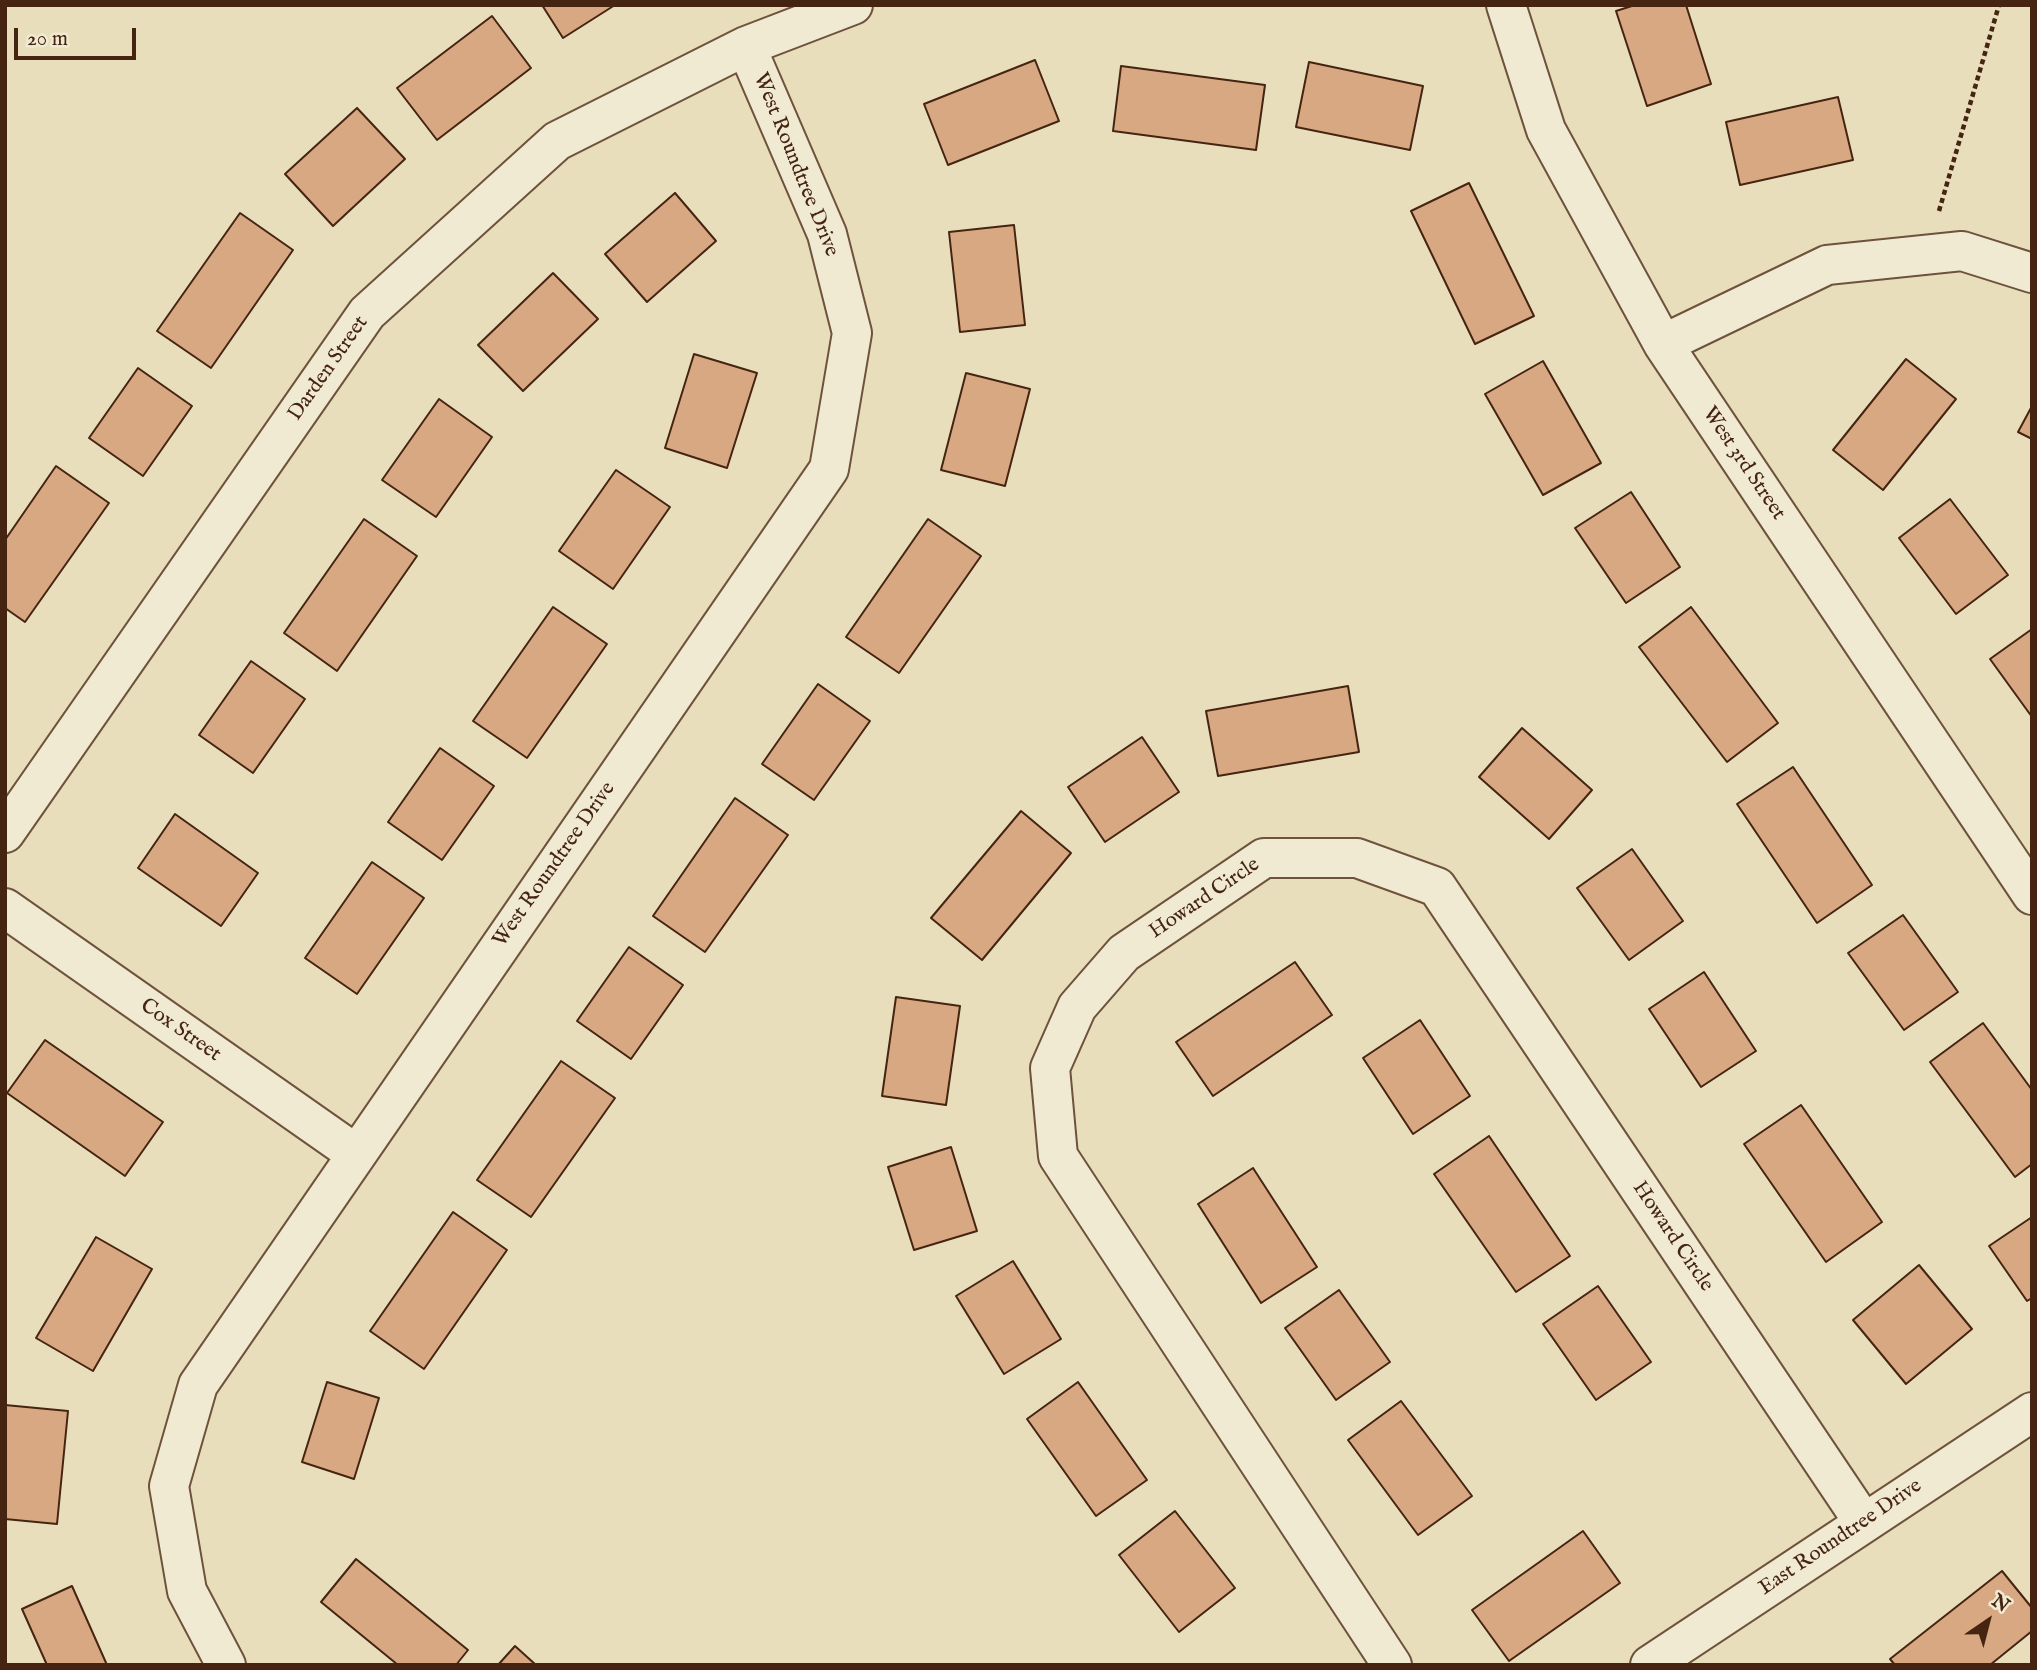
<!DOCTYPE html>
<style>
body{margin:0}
#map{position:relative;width:2037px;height:1670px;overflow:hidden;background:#e8debb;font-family:"IM FELL English",serif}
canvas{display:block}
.frame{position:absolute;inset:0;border:7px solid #452411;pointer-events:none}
.north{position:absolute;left:1953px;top:1586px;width:70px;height:70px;-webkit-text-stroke:5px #f0ead3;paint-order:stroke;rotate:35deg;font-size:19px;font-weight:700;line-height:28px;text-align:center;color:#452411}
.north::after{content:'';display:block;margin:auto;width:24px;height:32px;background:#452411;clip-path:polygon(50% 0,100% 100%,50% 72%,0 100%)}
.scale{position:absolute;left:14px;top:28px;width:122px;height:32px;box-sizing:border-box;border:4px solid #452411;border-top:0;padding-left:9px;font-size:21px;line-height:24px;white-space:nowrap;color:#452411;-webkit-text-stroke:5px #f0ead3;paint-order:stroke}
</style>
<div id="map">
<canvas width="2037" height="1670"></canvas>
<div class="frame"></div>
<div class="north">N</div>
<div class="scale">20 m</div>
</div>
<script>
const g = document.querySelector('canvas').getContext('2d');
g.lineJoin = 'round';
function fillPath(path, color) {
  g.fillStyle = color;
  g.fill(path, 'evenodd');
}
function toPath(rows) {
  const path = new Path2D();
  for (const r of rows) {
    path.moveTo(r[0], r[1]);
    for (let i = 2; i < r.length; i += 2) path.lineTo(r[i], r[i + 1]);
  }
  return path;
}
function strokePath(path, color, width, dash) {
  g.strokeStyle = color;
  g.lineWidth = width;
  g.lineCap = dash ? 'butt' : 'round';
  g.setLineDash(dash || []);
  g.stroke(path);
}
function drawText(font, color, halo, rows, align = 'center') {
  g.font = font + ' "IM FELL English",serif';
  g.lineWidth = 5;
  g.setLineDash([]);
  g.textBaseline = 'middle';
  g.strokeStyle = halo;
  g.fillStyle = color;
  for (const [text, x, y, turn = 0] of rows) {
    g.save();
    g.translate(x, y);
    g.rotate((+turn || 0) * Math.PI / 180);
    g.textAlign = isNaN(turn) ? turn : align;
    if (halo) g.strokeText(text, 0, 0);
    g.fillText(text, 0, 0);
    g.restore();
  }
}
const building = toPath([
 [542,5,615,5,563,38,542,5],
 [1635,5,1686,5,1711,84,1647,106,1616,11,1635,5],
 [492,16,531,68,437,140,397,88,492,16],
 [1035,60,1059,121,948,165,924,104,1035,60],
 [1309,62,1423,86,1410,150,1296,127,1309,62],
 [1121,66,1265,85,1256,150,1113,131,1121,66],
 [1838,97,1853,160,1740,185,1726,122,1838,97],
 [357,108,405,159,333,226,285,174,357,108],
 [1469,183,1534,316,1475,344,1411,211,1469,183],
 [675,193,716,241,647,302,605,254,675,193],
 [240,213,293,250,211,368,157,331,240,213],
 [1014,225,1025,325,960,332,949,232,1014,225],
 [553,273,598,319,523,391,478,345,553,273],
 [694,354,757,373,727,468,665,448,694,354],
 [1906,359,1956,399,1883,490,1833,450,1906,359],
 [1543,361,1601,463,1543,495,1485,394,1543,361],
 [138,368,192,406,143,476,89,438,138,368],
 [966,373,1030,389,1005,486,941,470,966,373],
 [439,399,492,437,436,517,382,480,439,399],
 [2032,406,2032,439,2018,432,2032,406],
 [56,466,109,503,25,622,5,608,5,540,56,466],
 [616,470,670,507,613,589,559,551,616,470],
 [1631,492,1680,567,1626,603,1575,528,1631,492],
 [1950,499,2008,575,1956,614,1899,538,1950,499],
 [364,519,417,556,337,671,284,633,364,519],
 [928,519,981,556,899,673,846,637,928,519],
 [553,607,607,644,527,758,473,721,553,607],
 [1691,607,1778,723,1727,762,1639,647,1691,607],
 [2032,629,2032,717,1990,659,2032,629],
 [251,661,305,699,253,773,199,735,251,661],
 [818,684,870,721,814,800,762,764,818,684],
 [1348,686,1359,752,1218,776,1206,711,1348,686],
 [1522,728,1592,790,1549,839,1479,777,1522,728],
 [1142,737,1179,792,1105,842,1068,787,1142,737],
 [440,748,494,786,442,860,388,822,440,748],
 [1793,767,1872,885,1817,923,1737,804,1793,767],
 [735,798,788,835,705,952,653,916,735,798],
 [1021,811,1071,853,982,960,931,918,1021,811],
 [175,814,258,873,221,926,138,868,175,814],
 [1632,849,1683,921,1629,960,1577,888,1632,849],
 [372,862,424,898,357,994,305,958,372,862],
 [1903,915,1958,992,1904,1030,1848,953,1903,915],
 [629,947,683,985,631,1059,577,1021,629,947],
 [1295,962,1332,1015,1213,1096,1176,1042,1295,962],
 [1704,972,1756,1051,1701,1087,1649,1009,1704,972],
 [896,997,960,1006,946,1105,882,1096,896,997],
 [1420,1020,1470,1096,1413,1134,1363,1058,1420,1020],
 [1983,1023,2032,1090,2032,1164,2015,1177,1930,1062,1983,1023],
 [45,1040,163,1122,125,1176,7,1093,45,1040],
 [561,1061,615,1098,531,1217,477,1180,561,1061],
 [1801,1105,1882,1222,1826,1262,1744,1144,1801,1105],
 [1489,1136,1570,1256,1516,1292,1434,1174,1489,1136],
 [951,1147,977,1231,914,1250,888,1167,951,1147],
 [1253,1168,1317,1267,1261,1303,1198,1204,1253,1168],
 [453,1212,507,1250,424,1369,370,1331,453,1212],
 [2032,1217,2032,1298,2027,1301,1989,1246,2032,1217],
 [96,1237,152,1269,93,1371,36,1338,96,1237],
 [1013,1261,1061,1339,1004,1374,956,1296,1013,1261],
 [1919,1265,1972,1329,1906,1384,1853,1320,1919,1265],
 [1598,1286,1651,1362,1596,1400,1543,1324,1598,1286],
 [1339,1290,1390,1362,1336,1400,1285,1328,1339,1290],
 [327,1382,379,1398,354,1479,302,1462,327,1382],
 [1078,1382,1147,1480,1096,1516,1027,1419,1078,1382],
 [1401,1401,1472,1496,1418,1535,1348,1440,1401,1401],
 [5,1405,68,1411,57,1524,5,1519,5,1405],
 [1175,1511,1235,1588,1179,1632,1119,1555,1175,1511],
 [1583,1531,1620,1583,1509,1661,1472,1610,1583,1531],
 [356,1559,468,1650,456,1665,398,1665,321,1602,356,1559],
 [2002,1571,2032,1608,2032,1631,1990,1665,1895,1665,1890,1659,2002,1571],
 [72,1586,107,1665,47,1665,22,1609,72,1586],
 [515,1646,536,1665,498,1665,515,1646]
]);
const path = toPath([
 [1939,211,1999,5]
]);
const minor = toPath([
 [1506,5,1546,130,1663,344,2032,895],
 [1663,344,1827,265,1962,251,2032,273],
 [5,833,367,313,557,141,746,46,853,5],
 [5,908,356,1154],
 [226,1665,187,1591,169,1486,198,1385,829,469,852,333,827,234,746,46],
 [1392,1665,1058,1156,1050,1068,1077,1007,1124,953,1264,858,1357,858,1437,887,1864,1523],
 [1650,1665,2032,1412]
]);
const streetNames = [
 ["West Roundtree Drive",795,165,68],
 ["Darden Street",329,369,-55],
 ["West 3rd Street",1743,464,56],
 ["West Roundtree Drive",555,865,-55],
 ["Howard Circle",1205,899,-34],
 ["Cox Street",180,1031,35],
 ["Howard Circle",1672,1237,56],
 ["East Roundtree Drive",1841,1538,-34]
];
fillPath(building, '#d8a883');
strokePath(building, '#452411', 2);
strokePath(minor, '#6e523c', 42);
strokePath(path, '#452411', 4.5, [5, 3.5]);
strokePath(minor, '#f0ead3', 38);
drawText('21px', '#452411', '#f0ead3', streetNames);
</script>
